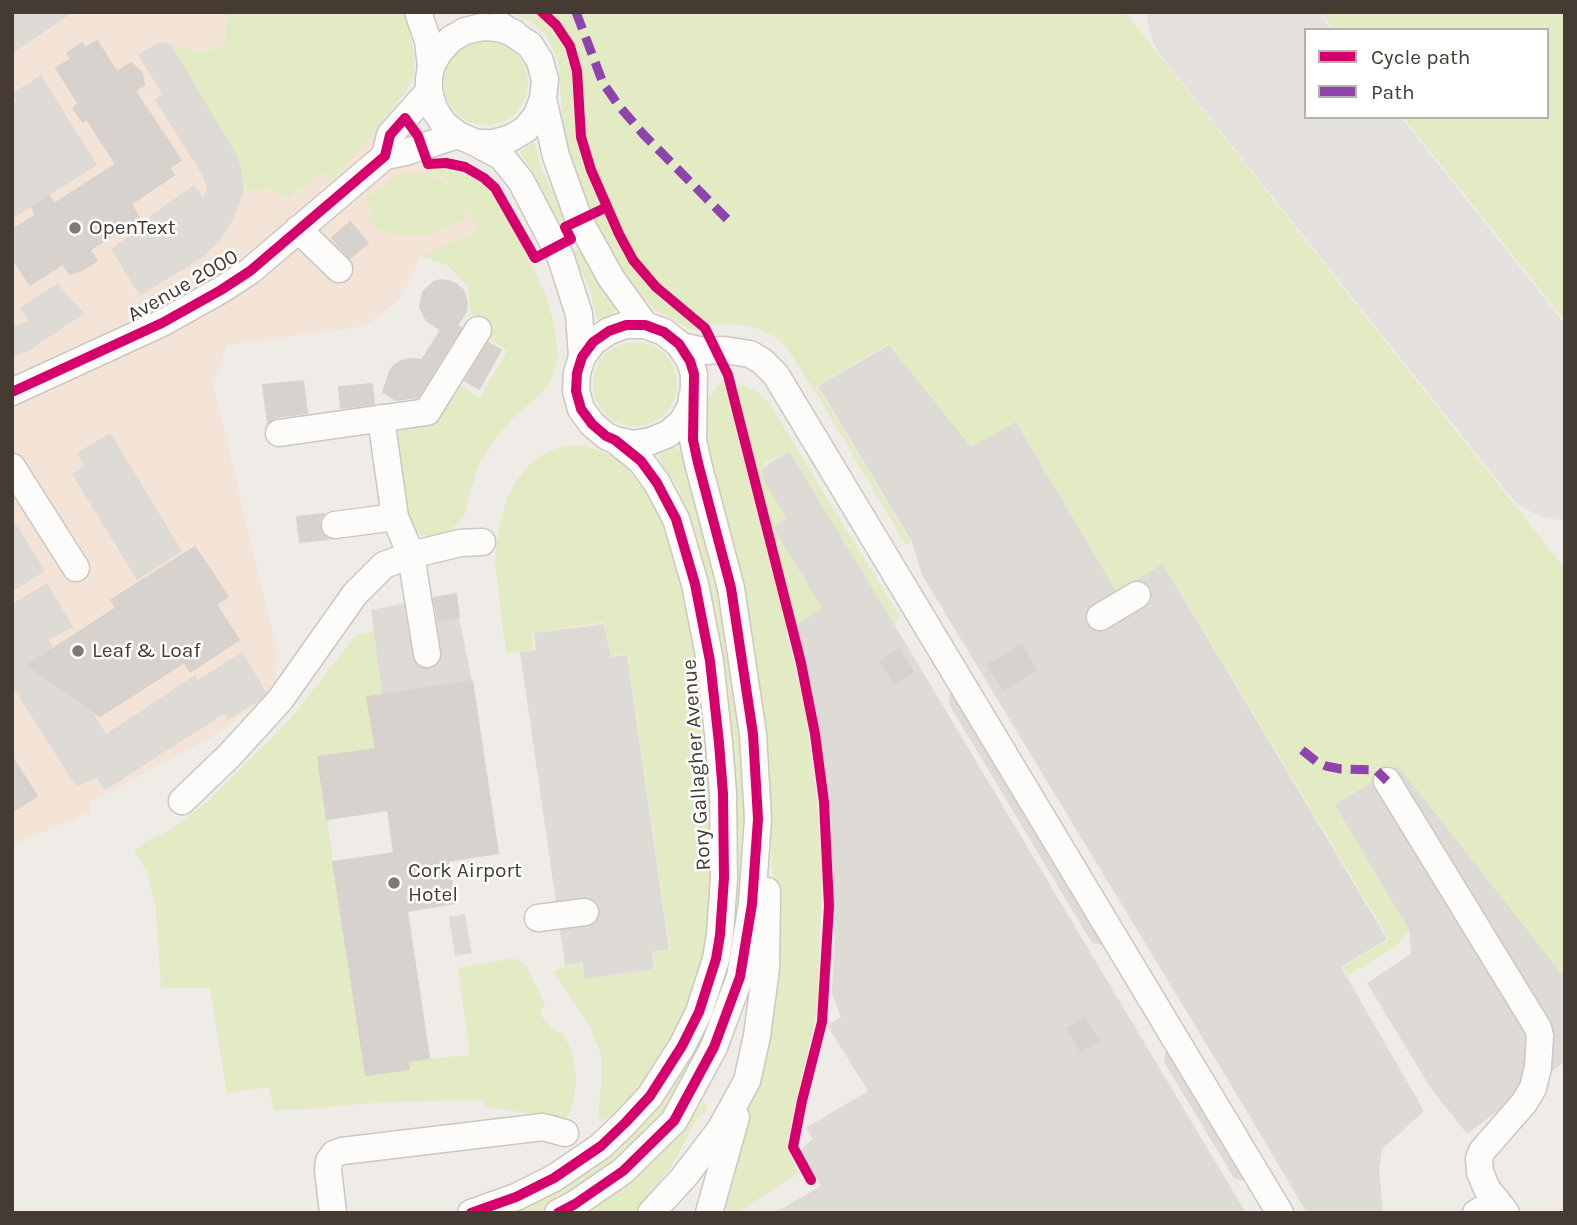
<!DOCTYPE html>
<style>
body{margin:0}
#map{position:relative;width:1577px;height:1225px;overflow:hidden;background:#efebe6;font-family:Karla,sans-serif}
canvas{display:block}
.frame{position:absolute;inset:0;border:14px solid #453b32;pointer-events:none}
.legend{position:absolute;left:1304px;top:28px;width:245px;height:91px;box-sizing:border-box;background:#fff;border:2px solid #b5b1ad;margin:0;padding:9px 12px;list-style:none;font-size:21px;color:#453b32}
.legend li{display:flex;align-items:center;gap:14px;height:35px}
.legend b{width:35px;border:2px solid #b5b1ad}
</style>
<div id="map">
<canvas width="1577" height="1225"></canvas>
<div class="frame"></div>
<ul class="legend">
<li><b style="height:9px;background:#d6006c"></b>Cycle path</li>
<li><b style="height:9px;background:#8e44ad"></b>Path</li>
</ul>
</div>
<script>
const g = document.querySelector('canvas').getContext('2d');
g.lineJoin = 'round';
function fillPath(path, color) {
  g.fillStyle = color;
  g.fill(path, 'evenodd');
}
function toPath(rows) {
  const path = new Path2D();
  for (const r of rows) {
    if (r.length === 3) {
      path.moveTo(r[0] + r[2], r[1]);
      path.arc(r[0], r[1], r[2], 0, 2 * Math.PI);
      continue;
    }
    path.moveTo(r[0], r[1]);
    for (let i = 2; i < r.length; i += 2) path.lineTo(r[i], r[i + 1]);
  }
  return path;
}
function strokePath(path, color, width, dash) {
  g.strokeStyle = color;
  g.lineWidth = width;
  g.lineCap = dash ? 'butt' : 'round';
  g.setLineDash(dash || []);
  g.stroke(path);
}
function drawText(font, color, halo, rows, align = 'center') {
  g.font = font + ' Karla,sans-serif';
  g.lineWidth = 5;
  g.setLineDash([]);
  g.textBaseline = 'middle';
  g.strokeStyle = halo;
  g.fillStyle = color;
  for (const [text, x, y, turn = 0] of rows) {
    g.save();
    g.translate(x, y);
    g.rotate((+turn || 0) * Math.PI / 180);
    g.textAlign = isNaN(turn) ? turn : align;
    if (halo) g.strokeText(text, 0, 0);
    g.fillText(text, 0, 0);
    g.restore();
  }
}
const commercial = toPath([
 [12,12,357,12,375,110,416,164,447,180,479,230,421,256,399,300,365,326,227,345,213,385,277,651,274,693,212,737,90,802,90,812,12,845]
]);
const green = toPath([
 [228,12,403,12,410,35,414,56,414,75,406,91,376,131,329,183,324,171,286,199,275,189,244,191,242,173,172,46,197,51,217,49,226,43,226,25],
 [511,12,1125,12,1565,569,1565,978,1398,767,1335,805,1409,930,1399,944,1347,976,1343,967,1389,939,1164,565,1117,592,1017,423,971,448,888,344,817,386,911,542,906,545,813,388,785,345,774,336,759,329,743,325,707,324,698,330,690,329,655,310,627,279,619,267,594,220,570,162,564,138,558,59,545,33,529,21],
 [1320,12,1565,12,1565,321,1403,117,1547,117,1547,30,1334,30],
 [486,83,42],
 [534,142,541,168,566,219,558,222,531,168,520,152],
 [416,164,463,173,481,182,496,196,508,215,546,296,555,330,558,358,552,378,543,392,513,418,502,430,483,458,477,468,464,516,448,533,429,536,420,535,409,525,397,438,399,433,403,427,441,412,462,386,480,398,507,351,487,336,470,311,468,285,447,265,421,256,479,230,447,180],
 [411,172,427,175,442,180,454,192,468,218,440,231,422,235,407,236,385,233,366,221,374,212,364,202,376,190,392,178],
 [581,248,605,296,616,309,613,314,601,320,597,318,590,289,572,252],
 [635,384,42],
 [724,382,745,386,757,391,769,403,899,616,895,626,790,452,765,462,762,469,764,480,787,518,774,527,823,609,796,625,786,629,805,708,816,790,822,865,818,1007,786,1146,799,1173,736,1213,725,1213,762,1043,776,936,766,743,755,654,738,566,712,463,707,428,706,412,708,398,717,386],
 [576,445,586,446,616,457,645,491,659,516,669,540,678,563,696,642,711,790,710,902,707,937,700,972,684,1011,654,1069,629,1099,613,1115,600,1121,598,1110,602,1082,601,1055,591,1028,554,972,564,966,581,964,585,979,655,969,653,953,670,949,627,654,611,656,604,622,532,633,533,650,506,653,495,562,499,527,508,496,515,483,526,468,539,457,560,447],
 [674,445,681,453,705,527,737,684,747,837,747,900,710,1039,671,1102,639,1140,599,1173,557,1202,535,1213,510,1213,559,1189,702,1032,723,983,733,923,709,595,694,531,678,488,659,460,661,453],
 [375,632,382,694,368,697,376,749,318,758,365,1075,408,1069,408,1061,470,1055,458,968,510,959,517,959,526,966,545,1004,539,1013,551,1028,562,1033,572,1051,576,1076,575,1090,570,1113,563,1123,521,1112,486,1107,485,1100,383,1102,305,1109,274,1110,269,1087,227,1093,210,988,161,988,156,909,147,871,134,850,148,840,165,834,207,802,288,722,357,634],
 [704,1102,707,1107,706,1111,698,1117,671,1167,633,1213,584,1213,621,1188,668,1144]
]);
const parking = toPath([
 [12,12,73,12,12,54],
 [165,42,172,46,237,155,242,173,244,191,230,226,219,241,204,256,140,296,111,249,147,223,150,216,194,185,203,197,207,190,203,176,155,100,162,94,138,55,158,43],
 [41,75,97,165,12,219,12,104,16,101,12,94],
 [58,283,67,296,85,313,28,351,12,358,12,326,21,324,28,320,20,308],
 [889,345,971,447,1016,422,1117,592,1163,564,1387,939,1341,967,1424,1111,1382,1149,1379,1168,1383,1213,1307,1213,1239,1098,922,575,912,542,818,386],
 [110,433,182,551,137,580,72,474,84,466,77,453],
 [790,452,921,669,1246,1213,774,1213,821,1186,799,1151,813,1139,806,1128,868,1091,827,1025,841,1017,832,993,835,926,830,806,824,759,814,700,796,625,822,608,773,527,787,518,763,480,762,469,771,462],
 [12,518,45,571,12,592],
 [47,583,73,627,49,640,106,734,195,675,198,680,242,652,268,695,228,720,224,714,105,790,97,778,76,786,12,686,12,604],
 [427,599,431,622,459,617,472,681,382,694,371,610],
 [604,624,611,657,627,655,669,949,652,952,654,969,585,979,582,963,565,965,520,652,536,650,534,633],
 [953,666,1120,948,1092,943,949,704],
 [1398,766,1565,978,1565,1061,1522,1096,1519,1095,1467,1134,1430,1087,1367,983,1411,954,1409,930,1335,805],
 [465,914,472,953,455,956,449,917],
 [1169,1026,1265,1188,1234,1178,1164,1062]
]);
const runway = toPath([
 [1222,12,1565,445]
]);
const building = toPath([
 [97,41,117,72,131,63,142,73,144,85,135,91,181,160,169,168,174,175,131,204,139,218,90,250,97,261,80,271,70,274,63,264,30,285,12,257,12,230,36,215,32,207,49,196,54,204,116,164,87,119,83,122,73,108,79,104,56,68,71,59,67,53,82,43,86,48,97,41],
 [350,222,368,243,350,258,332,238,350,222],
 [441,280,449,281,456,284,462,289,465,295,467,303,466,311,457,326,461,328,418,397,396,400,383,392,390,371,395,365,401,361,409,359,422,360,441,330,427,321,420,307,423,292,434,282,441,280],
 [488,343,501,350,479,389,465,381,488,343],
 [303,381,307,413,277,417,268,423,263,385,303,381],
 [372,384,374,404,341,408,339,387,372,384],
 [324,514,320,520,320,528,322,534,328,539,300,542,297,517,324,514],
 [195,547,228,597,216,604,239,640,190,672,185,662,100,716,28,665,116,608,111,600,195,547],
 [456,594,459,617,438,621,434,598,456,594],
 [1021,645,1036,670,1003,690,988,665,1021,645],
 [899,649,913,672,895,684,880,661,899,649],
 [472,681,498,853,448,861,455,903,407,911,429,1058,408,1061,409,1069,366,1075,333,862,394,853,388,810,327,819,318,757,376,749,367,697,472,681],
 [12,757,37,796,12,812,12,757],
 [1085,1018,1099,1041,1081,1051,1067,1028,1085,1018]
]);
const minor = toPath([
 [418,12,428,41,431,67],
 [500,25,530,45,540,61,545,80,543,99,556,156,579,220,611,278,645,325],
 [514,33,498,28,482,27,465,31,451,39,439,52,431,67,429,79,429,91,434,109,444,124,458,135,476,143,502,157,521,181,561,258,579,314,582,357],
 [476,143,494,143,511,138,526,129,537,115,543,99],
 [385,156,390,135,429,91],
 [385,156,406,152,458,135],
 [298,229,339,269],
 [681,346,703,351,724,350,750,354,762,361,776,375,1280,1213],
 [12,392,162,323,221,290,250,271,385,156],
 [279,433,427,412,478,330],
 [615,440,633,444,651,441,668,434,682,422,691,406,692,397],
 [12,467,76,568],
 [395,517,411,555,427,654],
 [335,525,395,517,381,418],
 [1100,617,1137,595],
 [1387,781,1538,1028,1540,1036,1538,1067,1533,1088,1524,1103,1482,1151,1479,1159,1480,1172,1487,1189,1497,1201],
 [182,801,229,756,280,700,355,594,384,565,411,555,460,543,482,542],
 [538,918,585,912],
 [333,1213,328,1170,329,1161,334,1154,342,1151,543,1127,565,1133],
 [471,1213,516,1197,554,1178,601,1146,626,1122,650,1096,682,1046,699,1012,716,959,720,935,724,878,723,794,719,743,710,661,695,584,676,519,657,483,641,461,615,440,606,436,592,424,581,409,576,391,577,373,582,357,593,342,609,331,626,325,645,325,664,332,679,344,690,361,694,374,693,440,698,463,731,588,753,734,758,819,752,904,740,977,714,1047,674,1121,623,1171,575,1204,558,1213],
 [651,1213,684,1177,720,1130,747,1081,757,1036,766,968,767,891],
 [709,1213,736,1117],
 [1476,1213,1497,1201,1506,1213]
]);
const quiet = toPath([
 [576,12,603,83,619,106,644,135,727,219],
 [1302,750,1317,762,1326,766,1341,769,1376,770,1387,781]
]);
const cycleway = toPath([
 [542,12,556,25,570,46,577,71,581,137,591,170,619,234,633,260,656,287,705,328,728,375,801,663,815,734,824,802,829,906,822,1022,802,1101,793,1147,811,1180],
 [385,156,390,135,405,118,418,136,428,164,446,163,465,167,484,178,495,188,535,258,571,239,565,227,607,207],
 [12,392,162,323,221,290,250,271,385,156],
 [471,1213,516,1197,554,1178,601,1146,626,1122,650,1096,682,1046,699,1012,716,959,720,935,724,878,723,794,719,743,710,661,695,584,676,519,657,483,641,461,615,440,606,436,592,424,581,409,576,391,577,373,582,357,593,342,609,331,626,325,645,325,664,332,679,344,690,361,694,374,693,440,698,463,731,588,753,734,758,819,752,904,740,977,714,1047,674,1121,623,1171,575,1204,558,1213]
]);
const markers = [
 [75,228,7,"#807971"],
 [78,651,7,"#807971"],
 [394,883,7,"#807971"]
];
const poiNames = [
 ["OpenText",89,228],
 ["Leaf & Loaf",92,651],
 ["Cork Airport",408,871],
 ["Hotel",408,895]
];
const streetNames = [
 ["Avenue 2000",183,286,-30],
 ["Rory Gallagher Avenue",697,765,-94]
];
fillPath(commercial, '#f4e4d7');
fillPath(green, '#e2ebc3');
fillPath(parking, '#dedad6');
strokePath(runway, '#e4e1de', 150);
fillPath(building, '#d7d2cd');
strokePath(building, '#d7d2cc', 2);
strokePath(minor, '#cbc7c2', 29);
strokePath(minor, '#fdfcfb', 26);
strokePath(quiet, '#8e44ad', 9, [18, 9]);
strokePath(cycleway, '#d6006c', 10);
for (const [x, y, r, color] of markers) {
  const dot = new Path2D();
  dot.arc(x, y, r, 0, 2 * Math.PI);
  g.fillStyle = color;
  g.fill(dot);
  strokePath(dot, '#fff', 2.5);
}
drawText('21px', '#453b32', '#fff', poiNames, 'left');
drawText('21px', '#453b32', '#fff', streetNames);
</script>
